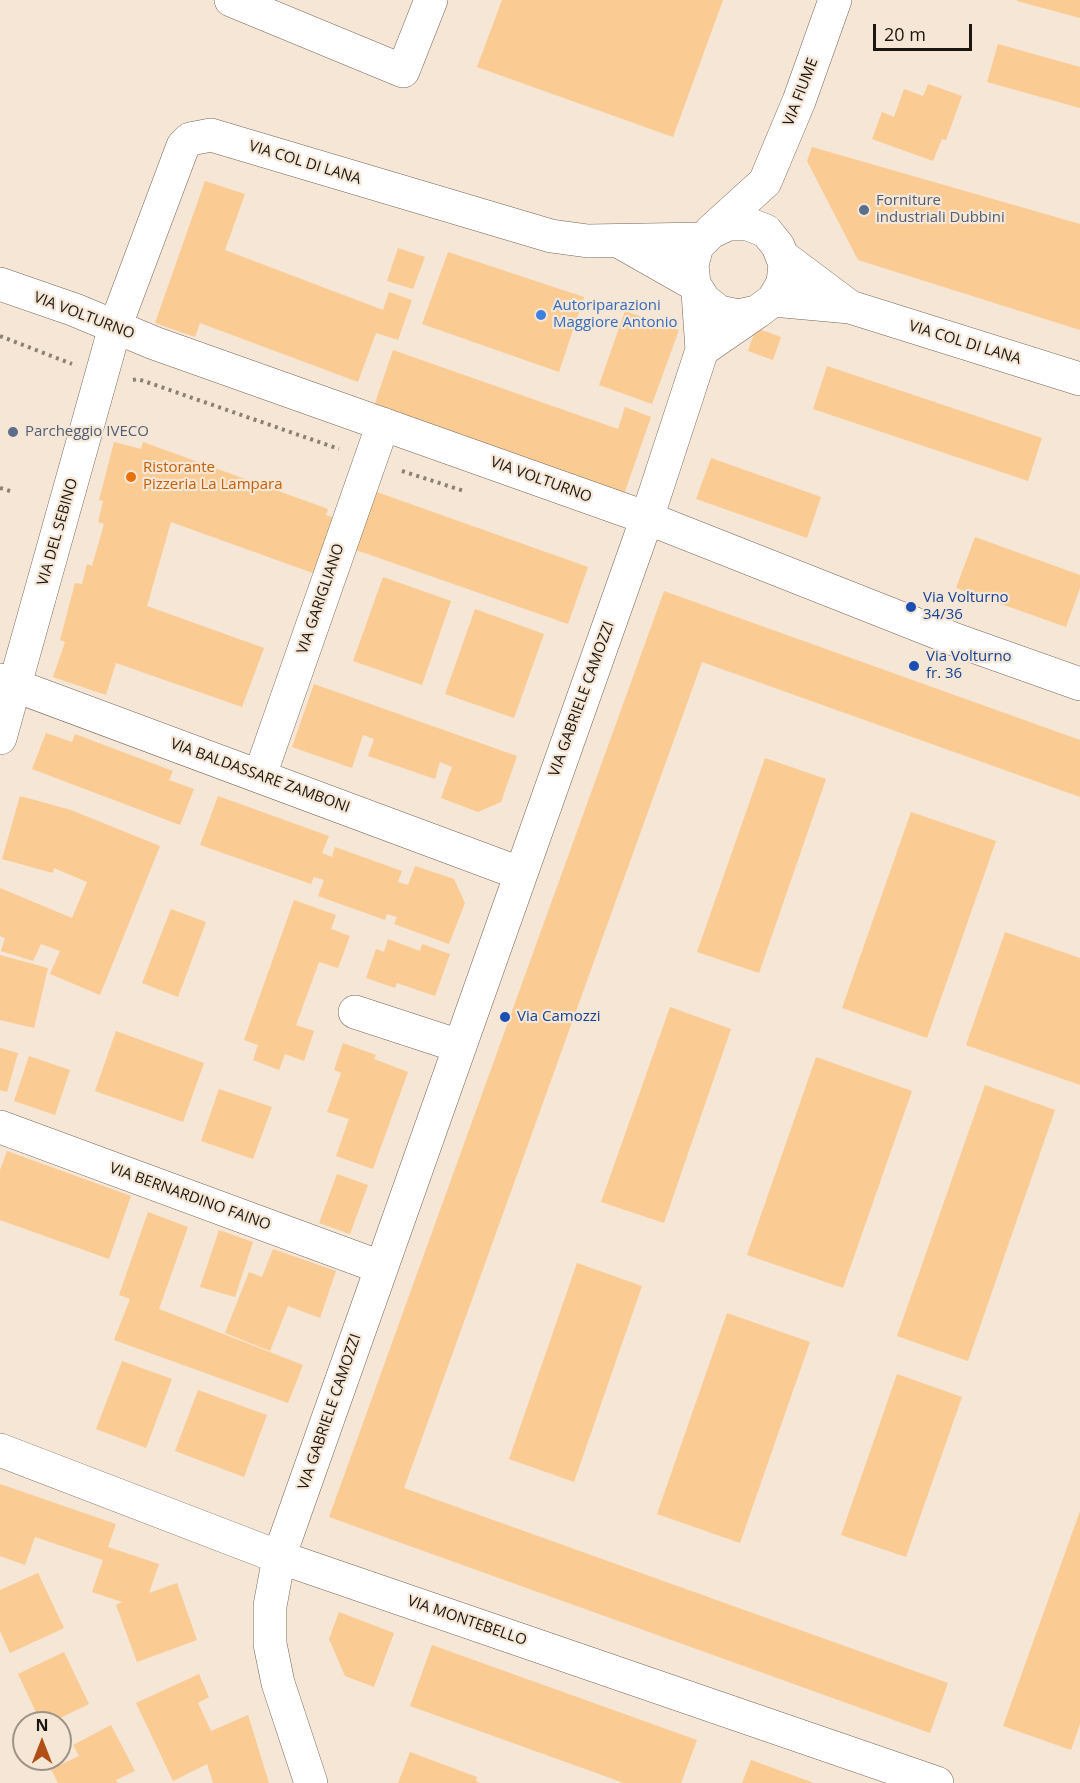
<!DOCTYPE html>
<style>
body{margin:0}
#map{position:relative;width:1080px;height:1783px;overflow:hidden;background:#f5e6d5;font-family:"Open Sans",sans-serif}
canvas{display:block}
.north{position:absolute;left:12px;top:1711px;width:60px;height:60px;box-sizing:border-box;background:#f5e6d5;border:2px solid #9e9386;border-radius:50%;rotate:0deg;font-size:16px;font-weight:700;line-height:24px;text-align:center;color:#1b1610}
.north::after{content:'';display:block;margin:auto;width:21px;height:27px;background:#b04e15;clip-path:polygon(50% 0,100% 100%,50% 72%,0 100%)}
.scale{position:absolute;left:873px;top:24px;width:99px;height:27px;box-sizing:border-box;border:3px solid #1b1610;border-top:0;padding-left:8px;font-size:18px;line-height:21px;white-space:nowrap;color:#1b1610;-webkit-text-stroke:4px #f5e6d5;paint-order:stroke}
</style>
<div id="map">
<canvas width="1080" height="1783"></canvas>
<div class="north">N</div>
<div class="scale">20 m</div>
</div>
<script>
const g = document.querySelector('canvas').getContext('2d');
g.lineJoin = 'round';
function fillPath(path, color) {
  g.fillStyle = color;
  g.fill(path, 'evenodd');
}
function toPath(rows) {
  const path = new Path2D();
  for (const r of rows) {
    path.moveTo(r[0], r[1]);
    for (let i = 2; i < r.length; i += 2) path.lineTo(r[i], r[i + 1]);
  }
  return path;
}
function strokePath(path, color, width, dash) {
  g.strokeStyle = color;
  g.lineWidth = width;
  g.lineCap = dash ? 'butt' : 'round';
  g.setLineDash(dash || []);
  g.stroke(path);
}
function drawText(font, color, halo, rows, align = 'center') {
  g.font = font + ' "Open Sans",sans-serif';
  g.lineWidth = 4.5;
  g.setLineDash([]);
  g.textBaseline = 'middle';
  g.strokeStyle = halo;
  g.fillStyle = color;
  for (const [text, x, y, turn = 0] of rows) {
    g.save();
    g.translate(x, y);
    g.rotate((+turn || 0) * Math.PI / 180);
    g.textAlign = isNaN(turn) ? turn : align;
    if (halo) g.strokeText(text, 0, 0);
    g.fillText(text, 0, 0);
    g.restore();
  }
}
const building = toPath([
 [502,0,723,0,673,137,477,67],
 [1017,0,1080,0,1080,18,1017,1],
 [998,44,1080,67,1080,108,987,82],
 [928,84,962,96,946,140,942,139,933,161,872,139,882,112,894,117,904,89,923,96],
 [812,147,1080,224,1080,330,858,260,807,161],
 [205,181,245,194,225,250,383,310,389,292,412,300,398,340,376,333,358,382,200,323,195,337,155,323],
 [398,248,425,257,413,289,387,281],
 [448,252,584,297,559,372,422,324],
 [625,311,679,330,652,404,599,385],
 [756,328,781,337,773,360,748,351],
 [393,350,618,429,625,407,651,417,623,497,374,406],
 [827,366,1042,438,1028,481,813,409],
 [114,442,141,449,143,442,328,509,326,515,341,520,321,576,171,522,147,606,264,648,242,707,116,663,106,695,53,677,65,642,60,640,75,583,82,584,87,564,92,566,104,524,98,522,103,501,99,500],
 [711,458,821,497,807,538,696,499],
 [374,491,588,567,568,624,353,549],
 [975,537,1080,575,1080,588,1066,627,956,588],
 [383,577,451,601,422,685,353,661],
 [664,591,1080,740,1080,797,702,662,404,1488,948,1683,930,1733,329,1517],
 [475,609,544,634,514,718,445,694],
 [314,684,517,756,501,802,478,812,441,798,452,767,440,762,435,779,368,756,374,739,363,735,352,768,292,747],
 [46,733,72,742,75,734,173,771,169,780,194,789,180,825,32,769],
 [765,758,826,779,759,973,697,952],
 [20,796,71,810,160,846,100,995,50,974,60,951,41,944,33,961,1,951,5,938,0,936,0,888,72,918,87,882,54,868,53,873,2,859],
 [218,796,329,836,322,853,332,857,335,847,402,871,398,882,408,885,415,866,454,879,465,903,449,944,394,924,397,917,387,914,385,920,318,896,324,880,314,877,311,884,200,845],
 [911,812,996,841,927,1038,842,1008],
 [294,900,336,915,331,929,350,936,338,968,319,962,296,1025,314,1031,304,1061,285,1054,279,1070,253,1060,258,1045,244,1040],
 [171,909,206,922,178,997,142,983],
 [1005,932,1080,958,1080,1085,966,1045],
 [388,939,420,951,422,944,450,954,435,996,397,983,395,988,366,978,376,949,384,952],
 [0,955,48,968,34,1028,0,1020],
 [670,1007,731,1029,664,1223,601,1202],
 [116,1031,204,1063,183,1122,95,1091],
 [343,1043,376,1055,374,1059,408,1072,373,1169,336,1156,349,1119,327,1112,341,1073,334,1070],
 [0,1048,18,1053,7,1092,0,1090],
 [29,1056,70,1070,55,1115,14,1101],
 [816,1057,912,1091,843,1288,747,1255],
 [985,1085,1055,1110,968,1361,897,1336],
 [219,1089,272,1107,253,1159,201,1141],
 [7,1151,131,1196,109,1259,0,1220,0,1170],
 [337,1174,368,1185,350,1234,319,1223],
 [148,1212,188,1227,159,1309,303,1365,288,1403,114,1340,130,1299,119,1295],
 [219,1230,253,1242,235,1297,200,1287],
 [273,1249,336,1271,320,1318,288,1306,270,1351,225,1333,249,1272,262,1277],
 [577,1263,642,1286,574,1482,509,1459],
 [727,1313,810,1342,740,1543,657,1514],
 [122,1361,172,1379,146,1448,96,1429],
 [897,1374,962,1397,906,1557,841,1535],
 [198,1390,267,1415,244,1477,175,1451],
 [0,1484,116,1524,108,1547,159,1564,149,1593,177,1583,197,1640,137,1662,116,1605,122,1602,92,1592,103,1560,35,1537,25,1565,0,1556],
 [1080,1511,1080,1724,1071,1750,1003,1726],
 [38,1573,64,1628,10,1653,0,1631,0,1590],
 [339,1612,394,1633,374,1687,345,1676,329,1639],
 [432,1645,697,1740,681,1783,624,1783,410,1706],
 [64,1652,89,1704,50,1723,41,1723,18,1674],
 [199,1674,209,1697,198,1703,211,1731,248,1715,269,1783,213,1783,207,1764,173,1781,136,1703],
 [111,1725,135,1771,116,1780,118,1783,58,1783,51,1769,79,1756,73,1745],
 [410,1752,477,1777,476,1781,481,1783,398,1783],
 [751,1760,814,1783,742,1783]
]);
const path = toPath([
 [0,336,72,364],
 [133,380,138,379,339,449],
 [402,471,464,491],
 [0,488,10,491]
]);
const minor = toPath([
 [231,0,403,71,431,0],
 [711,231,765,182,799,101,835,0],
 [620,242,694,284],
 [782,256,850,307],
 [0,284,75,310,154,343,647,518,956,640,1080,684],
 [773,300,850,307,1080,379],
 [702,350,757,312,773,300,783,283,785,264,778,246,766,231,748,224,728,224,711,232,697,246,692,265,694,284,704,300,719,312,738,316,757,312],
 [0,680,519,873],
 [0,738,115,327,183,146,190,139,211,135,551,236,588,241,704,239],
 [260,775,383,424],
 [355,1012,459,1046],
 [0,1127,380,1267],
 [0,1450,279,1557,937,1783],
 [311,1783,278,1683,270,1644,270,1606,279,1557,647,518,702,350,698,292]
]);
const markers = [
 [864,210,6,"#5c6f8a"],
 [541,315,6,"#3f7fe0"],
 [13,432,6,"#5c6f8a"],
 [131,477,6,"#e8710a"],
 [911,607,6,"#1a4fb4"],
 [914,666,6,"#1a4fb4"],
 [505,1017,6,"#1a4fb4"]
];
const streetNames = [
 ["VIA FIUME",801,92,-69],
 ["VIA COL DI LANA",305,163,17],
 ["VIA VOLTURNO",84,316,21],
 ["VIA COL DI LANA",965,343,17],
 ["VIA VOLTURNO",541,480,20],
 ["VIA DEL SEBINO",58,532,-74],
 ["VIA GARIGLIANO",321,599,-71],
 ["VIA GABRIELE CAMOZZI",582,699,-70],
 ["VIA BALDASSARE ZAMBONI",260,776,20],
 ["VIA BERNARDINO FAINO",190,1197,20],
 ["VIA GABRIELE CAMOZZI",330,1412,-71],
 ["VIA MONTEBELLO",467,1621,19]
];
const serviceNames = [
 ["Forniture",876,201],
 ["industriali Dubbini",876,218],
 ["Parcheggio IVECO",25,432]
];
const shopNames = [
 ["Autoriparazioni",553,306],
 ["Maggiore Antonio",553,323]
];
const foodNames = [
 ["Ristorante",143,468],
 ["Pizzeria La Lampara",143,485]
];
const transitNames = [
 ["Via Volturno",923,598],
 ["34/36",923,615],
 ["Via Volturno",926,657],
 ["fr. 36",926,674],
 ["Via Camozzi",517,1017]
];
fillPath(building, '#facb93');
strokePath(minor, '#746759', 34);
strokePath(path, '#8a8074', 4, [3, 4.5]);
strokePath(minor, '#fff', 33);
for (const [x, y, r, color] of markers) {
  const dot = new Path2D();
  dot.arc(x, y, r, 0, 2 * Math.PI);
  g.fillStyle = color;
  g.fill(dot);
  strokePath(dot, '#f5e6d5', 2);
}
drawText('15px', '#1b1610', '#f5e6d5', streetNames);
drawText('15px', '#4e5e75', '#f5e6d5', serviceNames, 'left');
drawText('15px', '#366cbe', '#f5e6d5', shopNames, 'left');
drawText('15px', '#c56008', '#f5e6d5', foodNames, 'left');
drawText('15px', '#164399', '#f5e6d5', transitNames, 'left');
</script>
